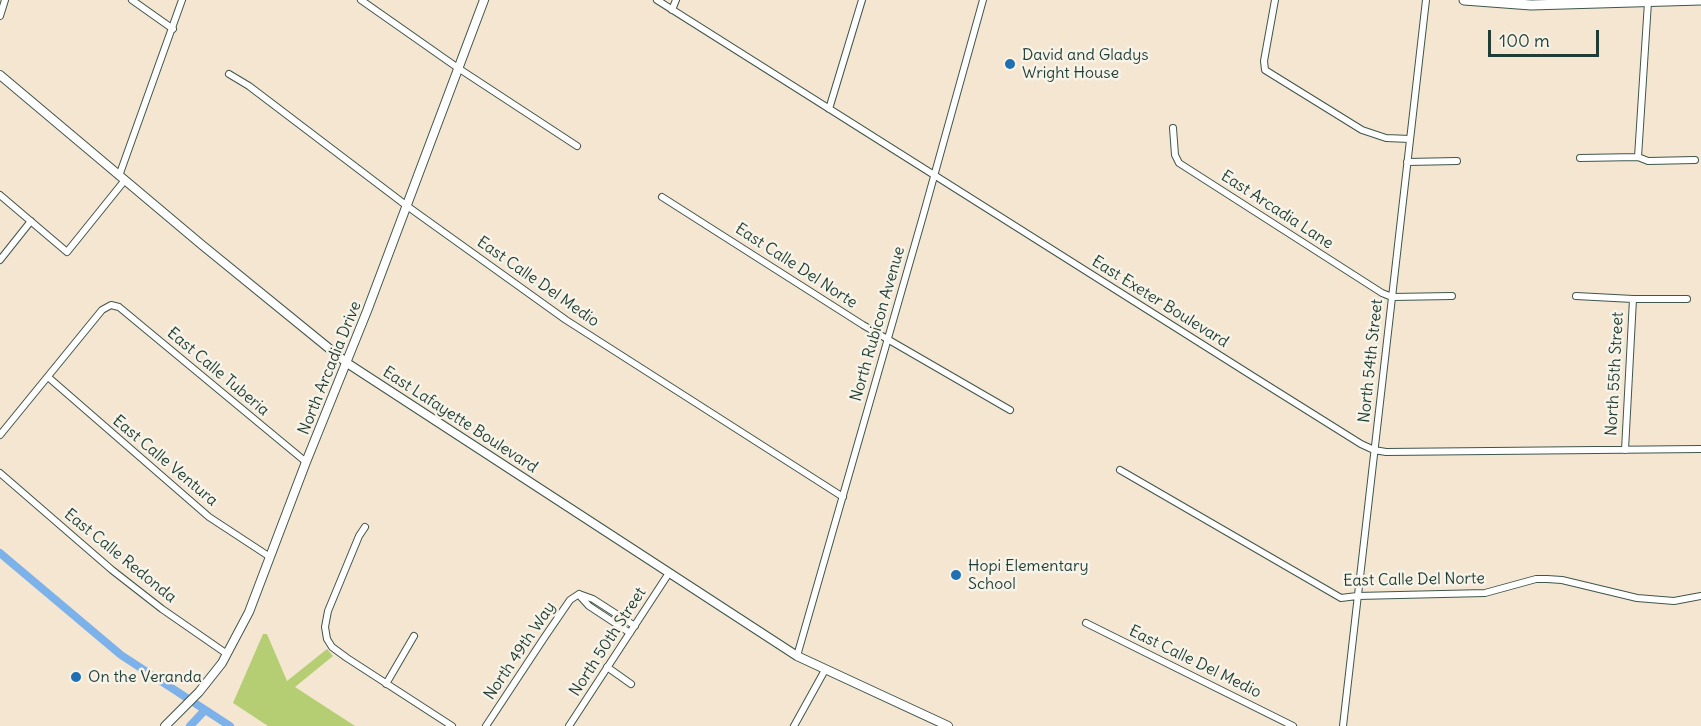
<!DOCTYPE html>
<style>
body{margin:0}
#map{position:relative;width:1701px;height:726px;overflow:hidden;background:#f4e6d0;font-family:Delius,sans-serif}
canvas{display:block}
.scale{position:absolute;left:1488px;top:30px;width:111px;height:27px;box-sizing:border-box;border:3px solid #1f3d34;border-top:0;padding-left:8px;font-size:18px;line-height:21px;white-space:nowrap;color:#1f3d34;-webkit-text-stroke:4px #f7f3e8;paint-order:stroke}
</style>
<div id="map">
<canvas width="1701" height="726"></canvas>
<div class="scale">100 m</div>
</div>
<script>
const g = document.querySelector('canvas').getContext('2d');
g.lineJoin = 'round';
function fillPath(path, color) {
  g.fillStyle = color;
  g.fill(path, 'evenodd');
}
function toPath(rows) {
  const path = new Path2D();
  for (const r of rows) {
    path.moveTo(r[0], r[1]);
    for (let i = 2; i < r.length; i += 2) path.lineTo(r[i], r[i + 1]);
  }
  return path;
}
function strokePath(path, color, width, dash) {
  g.strokeStyle = color;
  g.lineWidth = width;
  g.lineCap = dash ? 'butt' : 'round';
  g.setLineDash(dash || []);
  g.stroke(path);
}
function drawText(font, color, halo, rows, align = 'center') {
  g.font = font + ' Delius,sans-serif';
  g.lineWidth = 5;
  g.setLineDash([]);
  g.textBaseline = 'middle';
  g.strokeStyle = halo;
  g.fillStyle = color;
  for (const [text, x, y, turn = 0] of rows) {
    g.save();
    g.translate(x, y);
    g.rotate((+turn || 0) * Math.PI / 180);
    g.textAlign = isNaN(turn) ? turn : align;
    if (halo) g.strokeText(text, 0, 0);
    g.fillText(text, 0, 0);
    g.restore();
  }
}
const green = toPath([
 [263,634,267,634,287,681,327,649,333,656,295,687,355,726,268,726,233,703]
]);
const canal = toPath([
 [0,553,121,655,230,726],
 [190,726,205,710]
]);
const minor = toPath([
 [132,0,173,29],
 [361,0,458,68,577,146],
 [657,0,1254,377,1361,444,1374,450,1386,452,1701,449],
 [1275,0,1264,61,1265,70,1362,130,1386,138,1410,139],
 [672,10,676,0],
 [0,16,5,0],
 [229,74,249,86,407,206,566,320,843,497],
 [829,109,862,0],
 [1173,128,1175,155,1179,163,1382,293,1392,297,1452,296],
 [1638,157,1648,2],
 [1580,158,1638,157,1648,161,1695,160],
 [1407,162,1457,161],
 [119,176,182,0],
 [0,195,67,252,125,180],
 [662,197,863,325,1010,410],
 [0,260,31,221],
 [1576,296,1633,299,1687,299],
 [48,377,209,517,270,557],
 [0,435,102,310,111,305,119,307,306,462],
 [1625,450,1633,299],
 [1120,470,1341,598,1357,596,1485,593,1536,579,1547,579,1562,580,1637,598,1674,601,1701,596],
 [0,473,112,570,162,609,227,654],
 [365,527,359,536,328,611,325,627,327,639,332,647,347,658,452,726],
 [579,594,593,599,635,626],
 [579,595,589,606,630,633],
 [1086,623,1293,726],
 [797,656,923,216,983,0],
 [607,667,631,684],
 [386,684,414,636],
 [486,726,544,638,570,600,579,594],
 [569,726,669,573],
 [794,726,825,670],
 [1343,726,1426,0]
]);
const tertiary = toPath([
 [0,75,202,245,347,363,797,656,948,726],
 [165,726,199,692,222,663,249,612,306,462,367,311,484,0]
]);
const primary = toPath([
 [1464,0,1531,5,1701,0]
]);
const markers = [
 [1010,64,6,"#1f6fb2"],
 [956,575,6,"#1f6fb2"],
 [76,677,6,"#1f6fb2"]
];
const poiNames = [
 ["David and Gladys",1022,55],
 ["Wright House",1022,73],
 ["Hopi Elementary",968,566],
 ["School",968,584],
 ["On the Veranda",88,677]
];
const streetNames = [
 ["East Arcadia Lane",1277,210,33],
 ["East Calle Del Norte",796,266,33],
 ["East Calle Del Medio",538,282,35],
 ["East Exeter Boulevard",1160,302,32],
 ["North Rubicon Avenue",878,324,-74],
 ["North 54th Street",1371,361,-84],
 ["North Arcadia Drive",330,368,-68],
 ["East Calle Tuberia",218,372,40],
 ["North 55th Street",1615,374,-87],
 ["East Lafayette Boulevard",460,420,33],
 ["East Calle Ventura",165,461,40],
 ["East Calle Redonda",120,556,39],
 ["East Calle Del Norte",1414,580,-1],
 ["North 50th Street",608,642,-57],
 ["North 49th Way",520,651,-56],
 ["East Calle Del Medio",1195,662,26]
];
fillPath(green, '#b6ce73');
strokePath(canal, '#7cb1ea', 8);
strokePath(minor, '#3f564b', 8);
strokePath(tertiary, '#3f564b', 10);
strokePath(primary, '#3f564b', 11);
strokePath(minor, '#fff', 6);
strokePath(tertiary, '#fff', 8);
strokePath(primary, '#fff', 9);
for (const [x, y, r, color] of markers) {
  const dot = new Path2D();
  dot.arc(x, y, r, 0, 2 * Math.PI);
  g.fillStyle = color;
  g.fill(dot);
  strokePath(dot, '#f7f3e8', 2);
}
drawText('16px', '#1f3d34', '#f7f3e8', poiNames, 'left');
drawText('16px', '#1f3d34', '#f7f3e8', streetNames);
</script>
